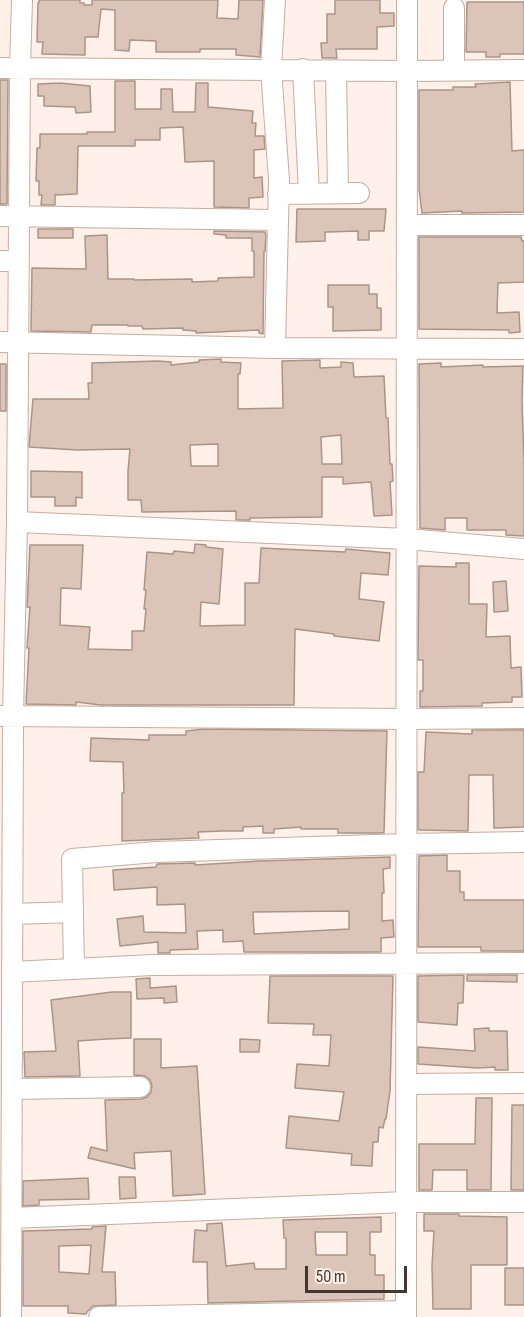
<!DOCTYPE html>
<style>
body{margin:0}
#map{position:relative;width:524px;height:1317px;overflow:hidden;background:#fff1e9;font-family:"Sofia Sans Condensed",sans-serif}
canvas{display:block}
.scale{position:absolute;left:305px;top:1266px;width:102px;height:27px;box-sizing:border-box;border:3px solid #403732;border-top:0;padding-left:8px;font-size:18px;line-height:21px;white-space:nowrap;color:#403732;-webkit-text-stroke:4px #fff1e9;paint-order:stroke}
</style>
<div id="map">
<canvas width="524" height="1317"></canvas>
<div class="scale">50 m</div>
</div>
<script>
const g = document.querySelector('canvas').getContext('2d');
g.lineJoin = 'round';
function fillPath(path, color) {
  g.fillStyle = color;
  g.fill(path, 'evenodd');
}
function toPath(rows) {
  const path = new Path2D();
  for (const r of rows) {
    path.moveTo(r[0], r[1]);
    for (let i = 2; i < r.length; i += 2) path.lineTo(r[i], r[i + 1]);
  }
  return path;
}
function strokePath(path, color, width, dash) {
  g.strokeStyle = color;
  g.lineWidth = width;
  g.lineCap = dash ? 'butt' : 'round';
  g.setLineDash(dash || []);
  g.stroke(path);
}
const building = toPath([
 [39,0,80,0,80,3,84,3,84,5,92,5,92,0,218,0,217,18,238,19,239,0,263,0,260,57,236,55,236,49,200,49,200,52,156,52,156,41,130,40,129,51,115,50,115,10,101,9,98,37,85,37,85,55,42,54,43,42,37,42,38,3,39,3,39,0],
 [335,0,380,0,380,13,394,13,394,26,377,27,377,49,336,49,337,58,322,58,321,43,327,43,327,14,335,14,335,0],
 [467,2,524,2,524,54,500,54,500,57,486,57,486,52,466,52,467,2],
 [0,80,8,80,7,204,0,204,0,80],
 [115,81,135,81,135,109,161,109,161,89,172,89,173,112,195,112,196,83,208,83,208,107,253,111,252,123,256,123,255,136,264,136,265,149,254,150,254,178,262,177,263,197,249,198,249,208,214,207,214,161,185,162,183,127,160,128,160,140,135,140,135,146,78,146,77,194,55,195,55,205,41,205,42,195,39,195,39,181,36,181,37,148,40,148,40,134,87,134,87,132,115,132,115,81],
 [510,82,512,151,524,150,524,212,462,213,462,211,422,213,419,189,419,90,453,90,453,87,476,87,475,84,510,82],
 [60,83,90,86,91,112,76,113,75,107,44,106,44,96,38,96,38,84,60,83],
 [297,209,386,209,384,231,369,231,369,240,358,240,358,231,328,232,325,232,325,241,296,242,297,209],
 [38,229,73,229,73,238,38,238,38,229],
 [214,231,265,232,266,235,265,251,264,251,263,334,259,333,259,330,196,333,196,331,183,330,183,328,143,329,142,326,128,326,128,325,92,325,91,332,31,331,32,268,86,269,85,236,107,235,108,279,134,279,134,280,192,279,192,282,218,281,218,278,254,277,254,251,252,251,252,238,226,238,226,235,214,234,214,231],
 [419,237,521,237,522,241,524,241,524,282,498,283,497,313,519,312,520,332,509,333,509,330,419,329,419,237],
 [328,285,369,285,369,294,377,294,377,308,381,308,381,330,333,331,333,307,328,307,328,285],
 [221,359,221,362,241,363,240,374,238,374,238,409,283,408,282,361,320,360,320,368,341,367,341,362,353,363,354,377,384,376,386,418,388,418,390,464,392,464,393,481,390,482,392,515,374,516,371,482,343,484,343,477,322,477,322,517,250,518,250,520,236,520,236,511,142,512,141,500,128,500,128,471,130,449,77,450,29,447,33,399,89,399,88,383,92,383,92,363,158,361,171,362,171,365,199,362,199,360,221,359],
 [341,435,342,464,322,464,321,437,341,435],
 [218,444,218,466,191,466,190,445,218,444],
 [441,363,441,367,483,365,483,367,523,366,522,400,524,461,524,536,506,535,506,530,467,530,467,518,445,518,445,530,420,528,419,364,441,363],
 [0,364,6,364,6,411,0,411,0,364],
 [31,471,82,472,82,498,76,497,76,506,55,506,55,497,31,497,31,471],
 [195,544,206,545,206,547,223,549,219,604,201,602,200,626,245,625,245,583,259,583,261,548,345,552,346,549,390,553,388,575,361,573,359,599,384,602,379,641,334,636,334,634,295,629,294,705,101,705,76,702,76,705,26,704,29,648,27,648,30,607,27,607,30,545,83,545,81,589,61,588,60,625,90,627,88,649,132,650,132,631,144,631,146,609,144,609,146,590,144,590,147,552,173,554,174,551,194,553,195,544],
 [456,563,469,563,469,604,487,604,486,637,510,636,511,668,521,667,522,697,512,697,512,702,482,703,482,706,420,707,420,691,423,691,423,660,418,660,419,566,456,567,456,563],
 [506,581,508,611,494,612,493,582,506,581],
 [203,729,387,731,384,833,338,833,338,829,301,829,301,827,274,829,274,833,263,833,263,826,243,827,243,831,223,831,198,832,199,838,122,841,122,793,124,793,123,762,90,761,91,738,149,740,149,735,186,735,186,731,203,729],
 [472,730,524,730,524,827,494,828,493,775,469,775,468,831,418,830,418,772,424,772,426,732,472,734,472,730],
 [447,855,447,871,460,871,460,892,464,892,464,900,524,900,524,951,481,951,481,947,418,947,419,856,447,855],
 [390,857,390,868,383,869,384,893,382,893,382,921,393,920,394,937,381,938,381,952,244,952,243,941,223,942,223,930,197,931,198,949,170,950,170,953,158,953,158,942,120,946,117,919,143,916,144,932,186,933,185,904,157,905,157,887,114,890,113,870,156,867,157,864,195,863,195,865,260,861,390,857],
 [349,911,349,929,254,934,253,912,349,911],
 [464,975,463,1003,458,1003,457,1025,418,1022,418,976,464,975],
 [467,975,517,975,517,982,467,981,467,975],
 [270,976,393,976,390,1091,386,1119,385,1119,383,1128,379,1127,378,1142,373,1142,372,1166,351,1165,352,1154,286,1148,289,1116,339,1121,344,1092,295,1088,297,1064,329,1066,331,1035,313,1035,314,1024,268,1023,270,976],
 [150,978,150,988,176,986,177,1002,164,1003,164,998,137,999,136,979,150,978],
 [112,992,131,992,131,1038,106,1039,78,1041,80,1076,25,1077,24,1052,56,1051,51,1000,112,992],
 [489,1028,489,1031,507,1031,508,1070,495,1070,495,1067,478,1068,418,1064,418,1047,475,1051,474,1029,489,1028],
 [134,1039,161,1039,161,1068,197,1066,205,1194,173,1196,171,1151,134,1153,135,1169,88,1158,91,1147,107,1151,105,1100,141,1099,147,1097,151,1092,152,1086,150,1080,145,1076,134,1075,134,1039],
 [240,1039,260,1040,259,1052,240,1052,240,1039],
 [476,1098,492,1098,491,1190,467,1190,467,1170,433,1170,432,1190,419,1190,419,1144,475,1144,476,1098],
 [512,1105,524,1105,524,1190,511,1190,512,1105],
 [119,1177,135,1177,136,1198,120,1199,119,1177],
 [88,1178,89,1199,39,1200,39,1205,23,1206,23,1181,88,1178],
 [424,1214,459,1214,459,1216,507,1217,507,1265,471,1265,471,1309,433,1309,432,1266,434,1231,424,1231,424,1214],
 [381,1217,381,1232,370,1232,370,1255,375,1255,375,1275,384,1275,384,1299,208,1303,207,1262,193,1262,195,1230,207,1231,207,1224,222,1223,226,1266,254,1263,255,1269,286,1269,286,1238,284,1238,283,1220,381,1217],
 [315,1232,347,1232,347,1255,316,1255,315,1232],
 [106,1226,102,1272,115,1272,116,1305,93,1306,87,1312,86,1314,68,1313,68,1306,23,1306,23,1231,92,1229,92,1227,106,1226],
 [91,1245,89,1274,59,1272,59,1246,91,1245],
 [505,1268,524,1268,524,1305,505,1305,505,1268]
]);
const minor = toPath([
 [454,8,454,70],
 [0,68,407,71,524,70],
 [303,69,309,194],
 [336,70,338,193],
 [278,194,359,193],
 [0,216,277,220],
 [407,225,524,225],
 [0,261,18,261],
 [0,342,275,348,524,349],
 [275,348,279,180,271,69,275,0],
 [17,522,407,539,524,549],
 [0,716,407,719,524,718],
 [12,914,73,912],
 [74,969,72,859,156,852,406,844,524,842],
 [12,972,153,965,524,963],
 [406,1084,524,1083],
 [12,1089,140,1087],
 [12,1218,406,1202,524,1202],
 [11,1317,13,717,17,522,20,68,22,0],
 [99,1317,406,1311],
 [406,1317,407,0]
]);
fillPath(building, '#dcc5b8');
strokePath(building, '#aa9488', 1.5);
strokePath(minor, '#c4aea1', 22);
strokePath(minor, '#fff', 20);
</script>
